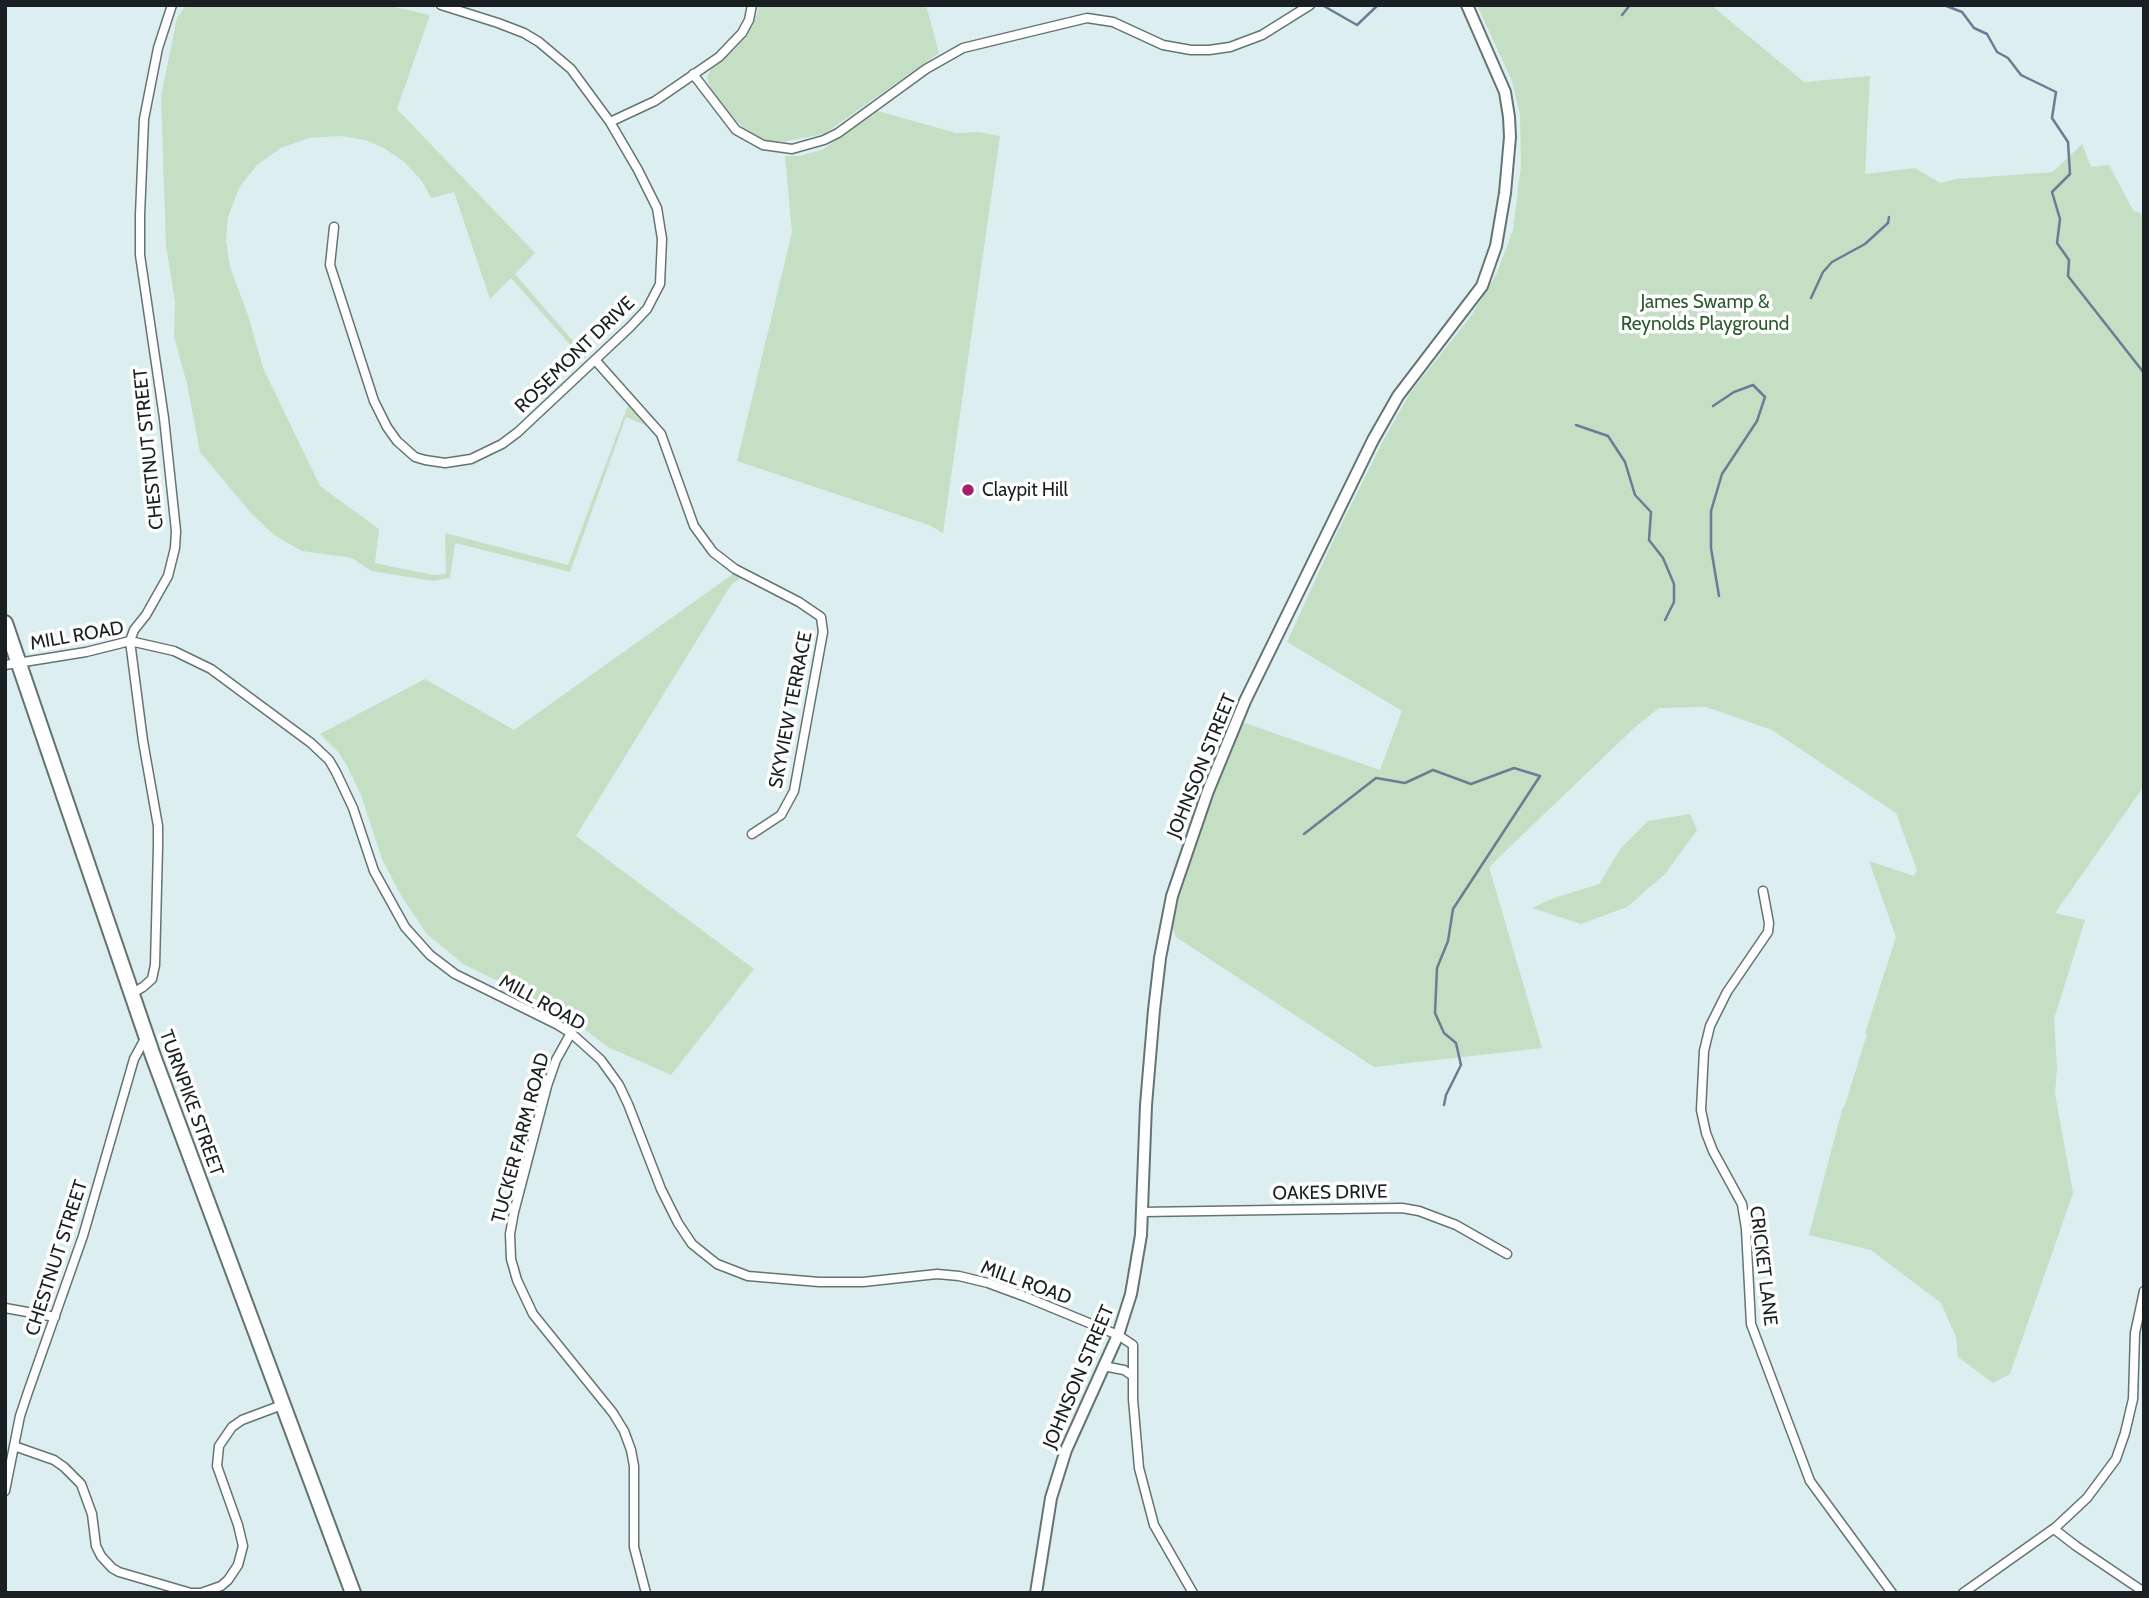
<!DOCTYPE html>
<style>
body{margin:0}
#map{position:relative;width:2149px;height:1598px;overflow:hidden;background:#ddeef0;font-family:Cabin,sans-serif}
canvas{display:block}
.frame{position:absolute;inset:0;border:7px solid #1a2021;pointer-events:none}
</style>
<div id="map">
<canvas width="2149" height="1598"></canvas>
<div class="frame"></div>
</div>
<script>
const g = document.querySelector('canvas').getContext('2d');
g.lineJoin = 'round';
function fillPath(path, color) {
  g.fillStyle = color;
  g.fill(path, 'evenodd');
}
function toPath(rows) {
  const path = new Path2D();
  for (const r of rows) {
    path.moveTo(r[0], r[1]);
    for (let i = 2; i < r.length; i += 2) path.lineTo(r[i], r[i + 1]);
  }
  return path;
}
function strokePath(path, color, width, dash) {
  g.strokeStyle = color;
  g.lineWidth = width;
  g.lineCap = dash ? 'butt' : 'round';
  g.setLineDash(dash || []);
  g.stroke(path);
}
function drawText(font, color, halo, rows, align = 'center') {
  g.font = font + ' Cabin,sans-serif';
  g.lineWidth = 7;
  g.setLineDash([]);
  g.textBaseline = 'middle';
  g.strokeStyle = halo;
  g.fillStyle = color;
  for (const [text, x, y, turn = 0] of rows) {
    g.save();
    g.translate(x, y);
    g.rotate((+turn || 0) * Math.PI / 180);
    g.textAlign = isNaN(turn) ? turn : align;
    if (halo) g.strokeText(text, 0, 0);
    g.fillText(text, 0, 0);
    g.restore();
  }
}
const green = toPath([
 [186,5,266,7,386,5,430,15,397,109,535,253,515,274,586,356,583,359,511,278,490,299,454,192,431,198,422,181,404,162,384,148,365,140,341,136,309,138,281,148,257,165,240,186,228,217,226,240,230,267,248,315,263,368,320,486,379,529,375,563,433,575,446,574,445,533,568,565,628,405,631,408,647,426,626,417,570,572,455,543,450,578,433,581,371,571,352,558,302,551,274,535,251,513,200,452,187,384,174,336,175,302,166,245,161,96,177,18],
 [759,5,926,5,939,53,824,134,781,142,765,141,746,130,730,115,710,87,707,78,712,67,732,52,746,37,757,14],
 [1477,5,1711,5,1804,82,1870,76,1865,174,1915,168,1940,183,1956,179,2053,172,2082,144,2091,167,2109,165,2133,210,2144,215,2144,786,2055,913,2085,920,2054,1019,2057,1068,2055,1094,2073,1193,2010,1374,1993,1383,1958,1357,1956,1337,1941,1303,1871,1250,1809,1235,1842,1110,1845,1105,1867,1034,1865,1033,1896,937,1869,861,1914,876,1917,870,1896,813,1772,730,1706,707,1659,708,1635,727,1489,867,1542,1048,1374,1067,1176,937,1170,920,1174,894,1242,722,1380,770,1402,711,1287,642,1333,541,1383,441,1410,393,1471,316,1497,273,1513,230,1521,166,1520,114,1512,81],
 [878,111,956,133,977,132,1000,136,943,533,929,525,737,461,792,232,785,156,799,156,822,150],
 [733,574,741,578,731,585,576,836,754,969,671,1075,608,1047,563,1013,463,964,427,934,402,897,382,859,361,795,346,764,338,752,320,734,425,679,514,730],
 [1690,814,1697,830,1665,874,1627,907,1581,924,1532,908,1554,898,1599,884,1621,848,1648,821]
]);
const stream = toPath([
 [1322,5,1357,25,1378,5],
 [1944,5,1962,12,1974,28,1987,34,1997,52,2008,58,2021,75,2056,92,2052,118,2068,142,2070,174,2052,192,2060,219,2057,243,2069,260,2068,276,2144,373],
 [1622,15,1630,5],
 [1811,298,1823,272,1832,262,1865,244,1888,223,1889,217],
 [1713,406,1734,392,1753,385,1765,397,1757,421,1722,474,1711,511,1711,548,1719,596],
 [1576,425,1608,436,1625,462,1635,495,1651,512,1649,540,1663,558,1674,584,1674,602,1665,620],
 [1304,834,1376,778,1405,783,1433,770,1471,784,1514,768,1540,776],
 [1444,1105,1446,1095,1461,1065,1456,1043,1444,1033,1435,1013,1437,968,1448,941,1453,909,1540,776,1539,778]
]);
const minor = toPath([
 [693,74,736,130,763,145,792,149,824,140,838,133,926,69,963,48,1087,18,1113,22,1163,45,1191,50,1209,50,1230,47,1262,35,1310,5],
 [610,122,655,101,719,57,742,33,749,20,752,5],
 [334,227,330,265,374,401,387,427,397,441,415,457,425,460,445,463,471,459,502,444,518,432,630,327,647,309,660,284,662,239,657,208,638,170,610,122,571,69,539,42,524,33,498,23,441,5],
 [596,361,661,434,694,526,713,552,735,569,799,602,821,617,823,632,794,791,781,815,752,834],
 [5,665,86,652,130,641,174,651,211,669,311,743,329,760,336,772,353,808,374,871,405,927,430,955,455,974,558,1025,571,1033,601,1060,619,1085,628,1104,661,1189,678,1223,692,1244,717,1264,748,1276,819,1282,863,1282,937,1274,959,1276,988,1283,1026,1297,1118,1335,1133,1345,1133,1399,1139,1468,1154,1525,1193,1593],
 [1763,891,1769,923,1768,932,1727,992,1710,1026,1704,1051,1701,1110,1706,1133,1713,1151,1742,1204,1746,1229,1751,1324,1810,1481,1892,1593],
 [131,994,143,987,152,979,155,965,158,847,158,826,143,741,130,641,134,630,146,615,168,576,175,548,176,531,164,418,140,255,140,215,144,119,158,48,172,5],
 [571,1033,556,1060,547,1086,514,1212,510,1234,511,1259,517,1280,533,1314,613,1413,624,1431,631,1450,634,1466,634,1547,646,1593],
 [1142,1212,1402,1208,1419,1211,1456,1225,1507,1254],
 [5,1308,55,1317],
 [1103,1366,1124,1370,1133,1376],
 [14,1446,54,1460,64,1467,81,1484,92,1514,96,1546,101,1556,112,1568,119,1572,191,1593,200,1593],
 [5,1491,20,1416,28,1392,83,1236,134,1059,146,1037],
 [2054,1529,2076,1546,2144,1592],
 [201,1593,221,1586,228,1580,238,1565,243,1546,238,1525,217,1466,219,1446,232,1427,242,1420,282,1405],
 [1963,1593,2056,1527,2087,1498,2116,1459,2125,1433,2133,1399,2135,1333,2144,1291]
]);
const tertiary = toPath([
 [1036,1593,1051,1498,1066,1450,1118,1335,1131,1294,1141,1235,1146,1105,1154,1010,1160,958,1172,896,1208,791,1245,701,1373,440,1398,396,1482,286,1496,246,1505,193,1510,137,1509,117,1505,92,1467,5]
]);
const trunk = toPath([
 [5,623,153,1056,353,1593]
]);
const markers = [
 [968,490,7,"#a51f6a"]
];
const parkNames = [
 ["James Swamp &",1705,302],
 ["Reynolds Playground",1705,324]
];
const streetNames = [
 ["ROSEMONT DRIVE",575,355,-44],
 ["CHESTNUT STREET",149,449,-96],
 ["MILL ROAD",77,636,-10],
 ["SKYVIEW TERRACE",791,710,-79],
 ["JOHNSON STREET",1202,766,-68],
 ["MILL ROAD",542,1003,29],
 ["TURNPIKE STREET",191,1103,70],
 ["TUCKER FARM ROAD",521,1138,-75],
 ["OAKES DRIVE",1330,1193,-1],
 ["CHESTNUT STREET",57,1258,-72],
 ["CRICKET LANE",1763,1266,83],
 ["MILL ROAD",1026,1283,20],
 ["JOHNSON STREET",1079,1377,-67]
];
const poiNames = [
 ["Claypit Hill",982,490]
];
fillPath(green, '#c4dfc4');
strokePath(stream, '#6d7c94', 2.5);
strokePath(minor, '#647475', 11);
strokePath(tertiary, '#647475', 14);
strokePath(trunk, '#647475', 18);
strokePath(minor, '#fff', 8);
strokePath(tertiary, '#fff', 10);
strokePath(trunk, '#fff', 14);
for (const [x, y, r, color] of markers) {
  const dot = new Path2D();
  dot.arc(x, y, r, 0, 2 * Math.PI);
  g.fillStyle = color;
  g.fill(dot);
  strokePath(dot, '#fff', 2.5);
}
drawText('19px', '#2d592f', '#fff', parkNames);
drawText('19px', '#1a2021', '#fff', streetNames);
drawText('19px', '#1a2021', '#fff', poiNames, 'left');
</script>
